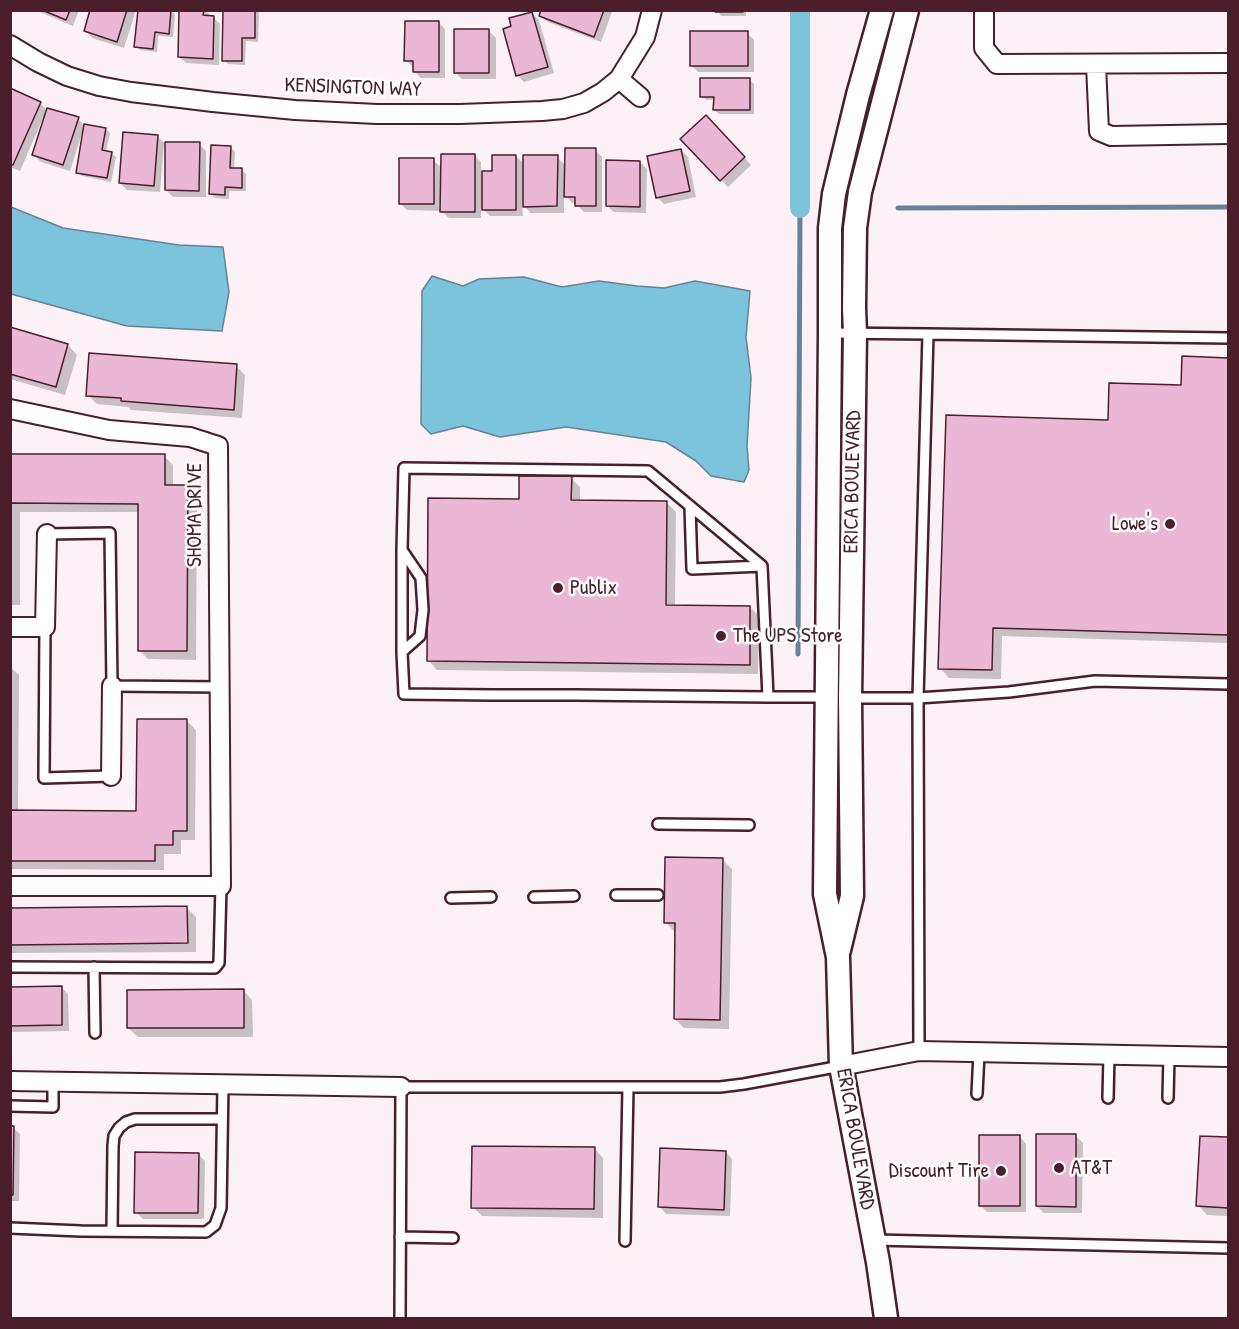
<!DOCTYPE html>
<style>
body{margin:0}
#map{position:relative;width:1239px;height:1329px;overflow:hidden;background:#fbf1f6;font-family:"Patrick Hand",sans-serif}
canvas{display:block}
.frame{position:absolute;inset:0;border:12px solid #4a1f2b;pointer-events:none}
</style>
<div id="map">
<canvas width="1239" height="1329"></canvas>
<div class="frame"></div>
</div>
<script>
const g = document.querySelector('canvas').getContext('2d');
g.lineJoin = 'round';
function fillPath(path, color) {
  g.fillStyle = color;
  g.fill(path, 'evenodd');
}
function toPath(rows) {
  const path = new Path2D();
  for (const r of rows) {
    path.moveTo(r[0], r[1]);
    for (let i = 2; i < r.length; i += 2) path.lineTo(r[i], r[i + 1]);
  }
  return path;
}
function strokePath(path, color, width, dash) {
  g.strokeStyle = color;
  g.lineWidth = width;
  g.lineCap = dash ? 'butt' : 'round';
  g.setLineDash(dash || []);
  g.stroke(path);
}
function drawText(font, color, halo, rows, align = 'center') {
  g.font = font + ' "Patrick Hand",sans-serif';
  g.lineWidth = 5;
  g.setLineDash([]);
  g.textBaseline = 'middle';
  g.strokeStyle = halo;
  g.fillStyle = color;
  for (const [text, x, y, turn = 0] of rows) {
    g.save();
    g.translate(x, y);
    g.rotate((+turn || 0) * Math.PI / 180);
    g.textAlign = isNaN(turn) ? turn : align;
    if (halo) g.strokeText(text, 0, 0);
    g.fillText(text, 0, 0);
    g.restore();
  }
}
const water = toPath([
 [11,207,63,228,179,245,223,247,229,292,222,331,127,326,11,294,11,207],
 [432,276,463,286,479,279,524,277,562,287,599,281,637,286,664,288,695,281,750,291,746,337,751,378,747,446,749,470,744,482,711,476,696,461,666,442,566,427,500,437,463,426,431,434,421,424,422,291,432,276]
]);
const shadow = toPath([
 [39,10,79,10,73,26,42,13],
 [92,10,136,10,124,48,92,38,86,31],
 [181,10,205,10,210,15,210,17,213,17,220,24,219,65,186,63,179,57],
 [225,10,256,10,259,13,258,42,246,41,245,65,228,64,224,60],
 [543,10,610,10,612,12,601,42,548,22,541,16],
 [717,10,746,10,746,16,721,16],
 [171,11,175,15,173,37,158,36,157,52,140,50,136,46],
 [532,13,539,20,554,73,524,82,517,75,513,27],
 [438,22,445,29,445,78,421,78,414,71,414,67,413,67,406,60],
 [489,31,496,38,496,79,462,79,455,72],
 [747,33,754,40,754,72,698,72,691,65],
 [749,79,754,84,754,114,719,114,715,110,715,100,706,100,701,96],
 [10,89,40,103,46,109,78,119,84,125,105,129,110,133,106,152,111,153,116,157,111,182,82,176,77,172,84,134,82,133,70,171,41,162,34,155,45,119,43,118,20,171,10,167],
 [706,117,751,165,728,187,683,139],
 [157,136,164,143,160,192,127,190,120,183],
 [199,144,206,151,206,197,173,197,166,190],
 [231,148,235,152,234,170,242,170,246,174,246,191,229,191,229,199,215,198,211,194],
 [595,150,602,157,602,212,584,212,577,205,577,203,572,203,564,194,564,213,531,213,522,204,523,216,490,216,481,207,481,218,449,218,441,211,407,210,400,203,433,160,442,168,475,156,481,162,481,172,493,172,516,156,525,165,557,157,566,166],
 [681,150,688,157,696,197,664,204,657,197],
 [640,162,647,169,646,213,614,212,607,206],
 [10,329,68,345,77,355,65,395,10,379],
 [1183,358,1228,359,1228,643,1002,636,1001,679,949,678,940,668,1110,422,1182,387],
 [236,366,245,375,242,418,131,410,128,407,97,404,88,395],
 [10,455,164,456,173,465,173,486,188,486,197,495,196,660,148,659,139,650,139,512,20,512,20,605,10,605],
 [571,478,580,487,580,502,667,503,676,512,675,606,750,607,759,616,758,674,437,670,428,660,520,501],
 [10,667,19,675,18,812,138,812,187,721,196,730,195,840,181,840,181,854,164,854,164,870,10,869],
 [722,859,732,869,729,1029,684,1028,675,1019,675,932,666,923],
 [187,908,196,917,196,952,10,953,10,909],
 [61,987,68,994,69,1031,10,1032,10,988],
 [243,990,252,1000,253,1037,138,1037,128,1028],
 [10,1128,13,1128,20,1134,19,1201,10,1201],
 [1076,1136,1083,1143,1082,1213,1044,1213,1037,1206],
 [1020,1137,1026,1144,1026,1212,987,1212,980,1205],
 [1201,1137,1228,1139,1228,1216,1207,1215,1198,1205],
 [594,1148,603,1158,603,1218,482,1216,473,1207],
 [726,1152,732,1159,730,1216,666,1214,660,1207],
 [198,1154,205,1161,204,1219,143,1219,136,1212]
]);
const stream = toPath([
 [898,208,1228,207],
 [798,654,800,208]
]);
const canal = toPath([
 [800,208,800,10]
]);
const building = toPath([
 [42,10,70,10,66,20,42,10],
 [90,10,127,10,117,42,84,31,90,10],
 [138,10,171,10,169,34,155,32,153,49,134,47,138,10],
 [179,10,204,10,203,15,214,16,213,59,178,57,179,10],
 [223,10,255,10,255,38,242,38,242,61,222,61,223,10],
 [541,10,604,10,594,37,539,16,541,10],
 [715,10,743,10,743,12,715,12,715,10],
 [532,12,548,67,516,76,503,29,511,26,509,18,532,12],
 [405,21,439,21,439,72,413,72,413,61,404,61,405,21],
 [454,29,489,29,489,73,454,73,454,29],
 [690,31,748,31,748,66,690,66,690,31],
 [700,78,750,78,750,110,713,110,714,97,700,97,700,78],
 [10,88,41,102,13,165,10,164,10,88],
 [47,108,79,117,63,165,32,155,47,108],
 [706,115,745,157,720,181,680,139,706,115],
 [84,124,106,128,102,150,112,152,107,178,76,173,84,124],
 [123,132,158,135,154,186,119,183,123,132],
 [165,142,200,142,199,191,165,190,165,142],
 [211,145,231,146,230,168,242,168,242,188,225,187,225,195,209,194,211,145],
 [565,148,596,148,596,206,575,206,575,197,564,197,565,148],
 [681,149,690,191,656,198,647,156,681,149],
 [441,154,475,154,475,212,440,212,441,154],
 [492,155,516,155,516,210,482,210,482,171,492,171,492,155],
 [523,155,558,155,557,206,523,207,523,155],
 [399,158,434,158,434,204,399,204,399,158],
 [606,160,640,161,640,207,606,206,606,160],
 [10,327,68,344,56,387,10,374,10,327],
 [89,353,237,364,234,410,121,401,121,398,86,396,89,353],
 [1182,356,1228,358,1228,635,993,628,992,670,938,669,946,415,1108,420,1109,383,1181,385,1182,356],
 [10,454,165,454,165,485,188,485,187,651,138,651,138,504,11,503,10,596,10,454],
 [519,476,572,476,571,500,667,501,666,605,750,606,750,665,427,661,428,498,519,499,519,476],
 [137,719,187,719,187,831,173,831,173,845,155,845,155,861,10,861,10,810,136,811,137,719],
 [665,857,723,858,720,1020,674,1019,675,923,664,923,665,857],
 [187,906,188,943,10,945,10,908,187,906],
 [62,986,62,1025,10,1026,10,987,62,986],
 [244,989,244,1028,127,1028,127,990,244,989],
 [10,1126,14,1126,13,1195,10,1195,10,1126],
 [1036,1134,1076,1134,1076,1207,1036,1206,1036,1134],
 [979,1135,1020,1135,1020,1206,979,1206,979,1135],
 [1200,1136,1228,1137,1228,1208,1196,1206,1200,1136],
 [472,1146,595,1147,594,1209,471,1208,472,1146],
 [660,1148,726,1151,724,1210,658,1207,660,1148],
 [135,1152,199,1153,198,1213,134,1213,135,1152]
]);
const service = toPath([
 [831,333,928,334],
 [690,507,692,569,762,566],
 [47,534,110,533,112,686,219,687],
 [402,550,421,578,423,610,420,636,402,652],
 [45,627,44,778,111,776],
 [768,697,762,566,648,471,404,468,402,550,402,652,404,694,492,695,575,695,768,697,825,697],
 [851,698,918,698,1009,692,1095,681,1228,684],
 [658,824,749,825],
 [616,895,658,895],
 [534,897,574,896],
 [451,898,491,897],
 [10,967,215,968,219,963,221,886],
 [94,967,95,1033],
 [919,1051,918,698,928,334,1228,338],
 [977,1094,979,1053],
 [1108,1098,1109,1055],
 [1168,1098,1169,1056],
 [10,1106,53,1107,53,1081],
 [10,1228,81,1231,206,1232,215,1225,221,1208,223,1084],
 [112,1231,113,1146,114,1136,119,1128,126,1122,135,1119,222,1119],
 [400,1237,453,1238],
 [874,1240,1228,1248],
 [625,1241,628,1087],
 [400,1318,401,1087,720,1087,744,1084,841,1066]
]);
const minor = toPath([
 [984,10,984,48,997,64,1228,63],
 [10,45,38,62,67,76,99,86,131,92,213,102,295,110,377,114,460,114,542,111,563,109,584,103,603,92,619,79,645,37,652,10],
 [1096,65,1099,131,1111,136,1228,134],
 [619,79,640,97],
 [10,409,109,430,190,437,218,446,221,886,10,886],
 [10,627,45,627,47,534],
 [111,776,112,686],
 [841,1066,919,1051,1228,1057],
 [10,1081,401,1087]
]);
const tertiary = toPath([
 [882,10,858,95,834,194,830,228,830,333,825,894,838,957,841,1066,878,1262,886,1318],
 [839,950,852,896,850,698,855,333,854,308,855,228,860,192,907,10]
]);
const markers = [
 [1170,524,6,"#4a1f2b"],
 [558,588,6,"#4a1f2b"],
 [721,636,6,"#4a1f2b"],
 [1059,1168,6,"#4a1f2b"],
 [1001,1171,6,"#4a1f2b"]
];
const streetNames = [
 ["KENSINGTON WAY",353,88,2],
 ["ERICA BOULEVARD",853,482,-89],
 ["SHOMA DRIVE",195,515,-90],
 ["ERICA BOULEVARD",855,1139,80]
];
const poiNames = [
 ["Lowe's",1158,524,"right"],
 ["Publix",570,588],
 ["The UPS Store",733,636],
 ["AT&T",1071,1168],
 ["Discount Tire",989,1171,"right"]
];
fillPath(water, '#7cc4dc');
strokePath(water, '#688295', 1.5);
fillPath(shadow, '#0003');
strokePath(stream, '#688295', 5);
strokePath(canal, '#7cc4dc', 20);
fillPath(building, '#eab7d4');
strokePath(building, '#4a1f2b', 1.5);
strokePath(service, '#4a1f2b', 14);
strokePath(minor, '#4a1f2b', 22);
strokePath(tertiary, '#4a1f2b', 27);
strokePath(service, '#fff', 9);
strokePath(minor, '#fff', 18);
strokePath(tertiary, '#fff', 22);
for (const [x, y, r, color] of markers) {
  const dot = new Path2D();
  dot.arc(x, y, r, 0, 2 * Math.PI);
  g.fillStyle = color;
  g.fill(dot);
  strokePath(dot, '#fff', 2);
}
drawText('21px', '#4a1f2b', '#fff', streetNames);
drawText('21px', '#4a1f2b', '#fff', poiNames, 'left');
</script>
